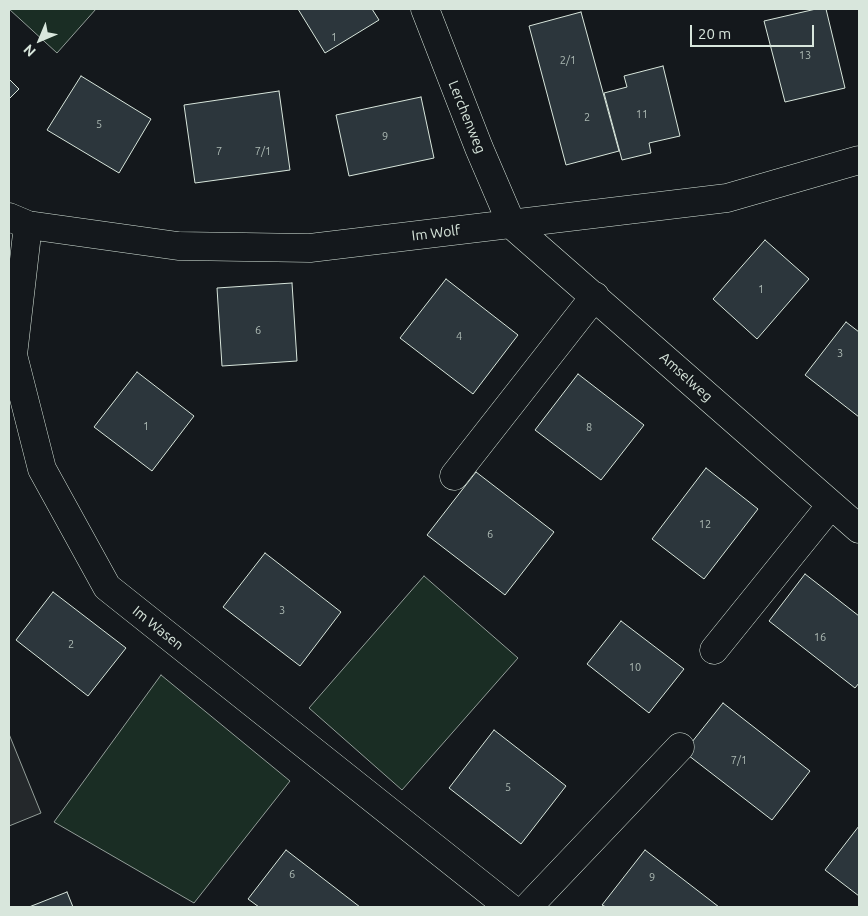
<!DOCTYPE html>
<style>
body{margin:0}
#map{position:relative;width:868px;height:916px;overflow:hidden;background:#14181c;font-family:Ubuntu,sans-serif}
canvas{display:block}
.frame{position:absolute;inset:0;border:10px solid #d8e6dc;pointer-events:none}
.north{position:absolute;left:15px;top:15px;width:50px;height:50px;-webkit-text-stroke:4px #14181c;paint-order:stroke;rotate:225deg;font-size:14px;font-weight:700;line-height:20px;text-align:center;color:#d8e6dc}
.north::after{content:'';display:block;margin:auto;width:18px;height:22px;background:#d8e6dc;clip-path:polygon(50% 0,100% 100%,50% 72%,0 100%)}
.scale{position:absolute;left:690px;top:25px;width:124px;height:22px;box-sizing:border-box;border:2px solid #d8e6dc;border-top:0;padding-left:6px;font-size:15px;line-height:18px;white-space:nowrap;color:#d8e6dc;-webkit-text-stroke:4px #14181c;paint-order:stroke}
</style>
<div id="map">
<canvas width="868" height="916"></canvas>
<div class="frame"></div>
<div class="north">N</div>
<div class="scale">20 m</div>
</div>
<script>
const g = document.querySelector('canvas').getContext('2d');
g.lineJoin = 'round';
function fillPath(path, color) {
  g.fillStyle = color;
  g.fill(path, 'evenodd');
}
function toPath(rows) {
  const path = new Path2D();
  for (const r of rows) {
    path.moveTo(r[0], r[1]);
    for (let i = 2; i < r.length; i += 2) path.lineTo(r[i], r[i + 1]);
  }
  return path;
}
function strokePath(path, color, width, dash) {
  g.strokeStyle = color;
  g.lineWidth = width;
  g.lineCap = dash ? 'butt' : 'round';
  g.setLineDash(dash || []);
  g.stroke(path);
}
function drawText(font, color, halo, rows, align = 'center') {
  g.font = font + ' Ubuntu,sans-serif';
  g.lineWidth = 4;
  g.setLineDash([]);
  g.textBaseline = 'middle';
  g.strokeStyle = halo;
  g.fillStyle = color;
  for (const [text, x, y, turn = 0] of rows) {
    g.save();
    g.translate(x, y);
    g.rotate((+turn || 0) * Math.PI / 180);
    g.textAlign = isNaN(turn) ? turn : align;
    if (halo) g.strokeText(text, 0, 0);
    g.fillText(text, 0, 0);
    g.restore();
  }
}
const green = toPath([
 [9,9,96,9,57,53,9,9],
 [424,576,518,658,402,790,309,708,424,576],
 [161,675,290,781,194,903,54,822,161,675]
]);
const parking = toPath([
 [9,734,41,813,9,826,9,734]
]);
const building = toPath([
 [298,9,372,9,379,20,325,53,298,9],
 [816,9,826,9,845,88,785,102,764,21,816,9],
 [581,12,619,151,566,165,529,26,581,12],
 [663,66,680,136,649,143,651,153,622,160,604,93,627,87,624,76,663,66],
 [81,76,151,119,119,173,47,130,81,76],
 [9,79,19,89,9,99,9,79],
 [279,91,290,170,195,183,184,105,279,91],
 [421,97,434,158,349,176,336,115,421,97],
 [765,240,809,279,757,339,713,299,765,240],
 [446,279,518,335,473,394,400,338,446,279],
 [292,283,297,361,222,366,217,288,292,283],
 [846,322,859,332,859,417,805,375,846,322],
 [137,372,194,416,152,471,94,427,137,372],
 [578,374,644,425,601,480,535,430,578,374],
 [706,468,758,509,704,579,652,539,706,468],
 [476,472,554,532,505,595,427,535,476,472],
 [265,553,341,612,300,666,223,607,265,553],
 [805,574,859,616,859,683,855,688,769,621,805,574],
 [53,592,126,648,88,696,16,640,53,592],
 [621,621,684,669,649,713,587,664,621,621],
 [723,703,810,771,772,820,684,752,723,703],
 [494,730,566,786,521,844,449,788,494,730],
 [859,826,859,896,825,870,859,826],
 [286,850,360,907,259,907,248,899,286,850],
 [645,850,719,907,606,907,602,905,645,850],
 [67,892,73,907,29,907,67,892]
]);
const minor = toPath([
 [425,9,479,148,512,225,859,529],
 [9,217,28,225,178,246,310,248,727,198,859,160],
 [28,225,13,355,42,469,107,587,509,907],
 [454,476,595,296],
 [714,650,831,505],
 [528,907,680,747]
]);
const numberNames = [
 ["1",334,37],
 ["13",805,55],
 ["2/1",568,60],
 ["11",642,114],
 ["2",587,117],
 ["5",99,124],
 ["9",385,136],
 ["7",219,151],
 ["7/1",263,151],
 ["1",761,289],
 ["6",258,330],
 ["4",459,336],
 ["3",840,353],
 ["1",146,426],
 ["8",589,427],
 ["12",705,524],
 ["6",490,534],
 ["3",282,610],
 ["16",820,637],
 ["2",71,644],
 ["10",635,667],
 ["7/1",739,760],
 ["5",508,787],
 ["6",292,874],
 ["9",652,877]
];
const streetNames = [
 ["Lerchenweg",467,117,68],
 ["Im Wolf",436,233,-7],
 ["Amselweg",686,377,42],
 ["Im Wasen",158,628,39]
];
fillPath(green, '#1a2d24');
strokePath(green, '#939e99', 1);
fillPath(parking, '#24282b');
strokePath(parking, '#939e99', 1);
fillPath(building, '#2c363c');
strokePath(building, '#d8e6dc', 1);
strokePath(minor, '#d8e6dc', 29);
strokePath(minor, '#14181c', 28);
drawText('11px', '#adbab4', null, numberNames);
drawText('14px', '#d8e6dc', '#14181c', streetNames);
</script>
